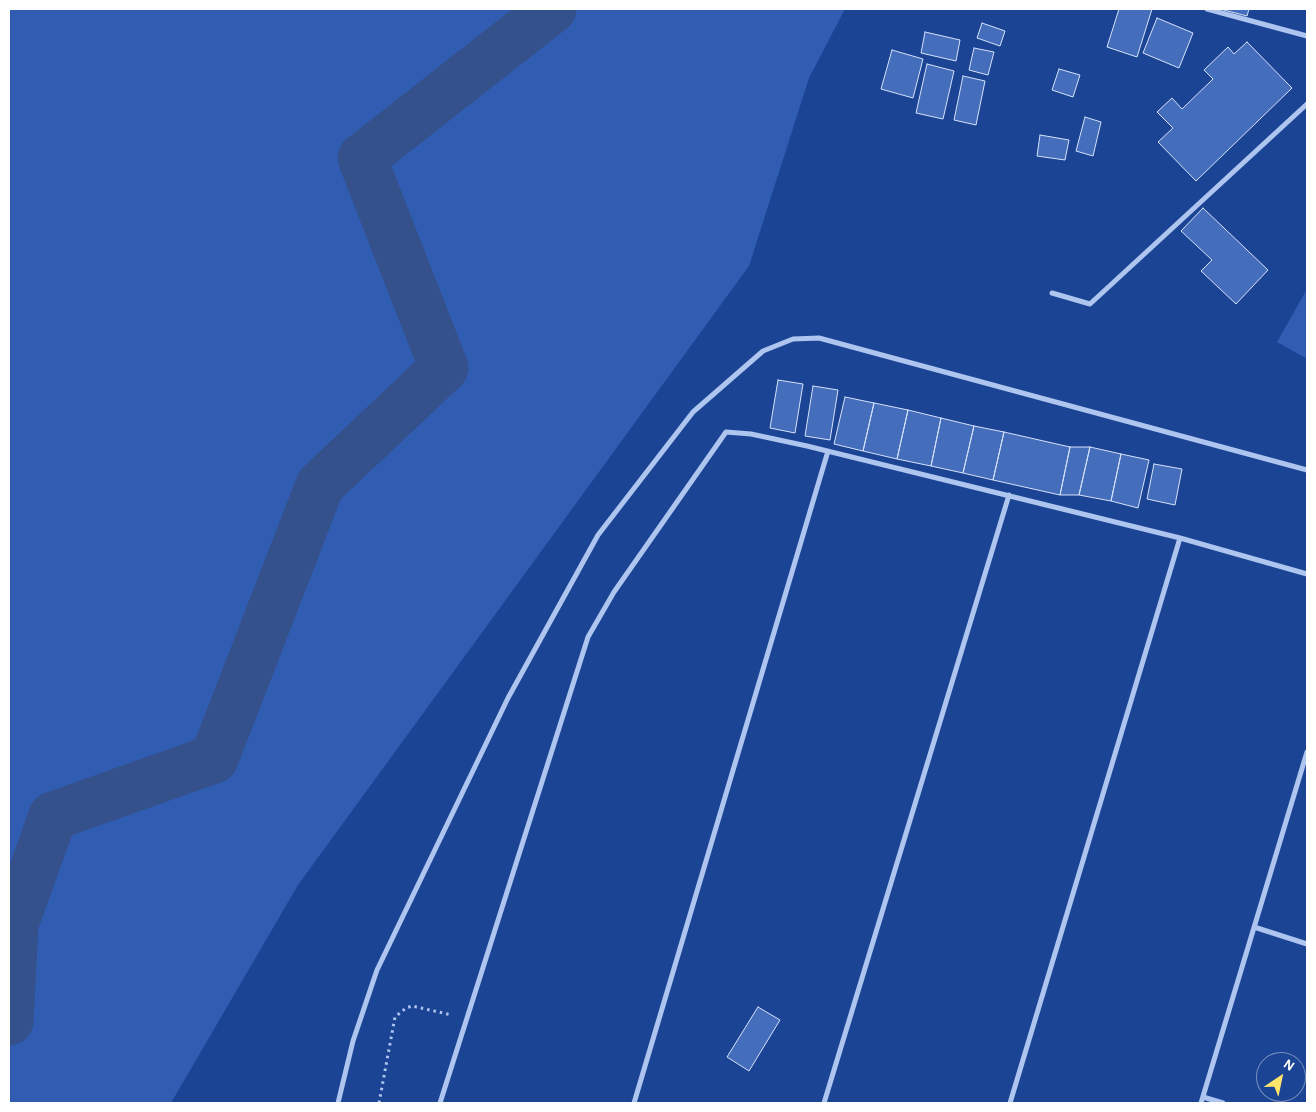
<!DOCTYPE html>
<style>
body{margin:0}
#map{position:relative;width:1316px;height:1112px;overflow:hidden;background:#1c4494;font-family:"Alegreya Sans",sans-serif}
canvas{display:block}
.frame{position:absolute;inset:0;border:10px solid #fff;pointer-events:none}
.north{position:absolute;left:1256px;top:1052px;width:50px;height:50px;box-sizing:border-box;background:#1c4494;border:1px solid #778fbf;border-radius:50%;rotate:34deg;font-size:14px;font-weight:700;line-height:20px;text-align:center;color:#fff}
.north::after{content:'';display:block;margin:auto;width:18px;height:22px;background:#ffe46c;clip-path:polygon(50% 0,100% 100%,50% 72%,0 100%)}
</style>
<div id="map">
<canvas width="1316" height="1112"></canvas>
<div class="frame"></div>
<div class="north">N</div>
</div>
<script>
const g = document.querySelector('canvas').getContext('2d');
g.lineJoin = 'round';
function fillPath(path, color) {
  g.fillStyle = color;
  g.fill(path, 'evenodd');
}
function toPath(rows) {
  const path = new Path2D();
  for (const r of rows) {
    path.moveTo(r[0], r[1]);
    for (let i = 2; i < r.length; i += 2) path.lineTo(r[i], r[i + 1]);
  }
  return path;
}
function strokePath(path, color, width, dash) {
  g.strokeStyle = color;
  g.lineWidth = width;
  g.lineCap = dash ? 'butt' : 'round';
  g.setLineDash(dash || []);
  g.stroke(path);
}
const green = toPath([
 [9,9,845,9,809,78,749,266,298,885,171,1103,9,1103],
 [1307,289,1307,359,1277,342]
]);
const river = toPath([
 [9,1021,14,924,53,816,214,759,320,485,444,368,362,158,552,9]
]);
const building = toPath([
 [1119,9,1152,9,1137,57,1107,47,1119,9],
 [1220,9,1249,9,1247,16,1220,9],
 [1157,18,1193,33,1179,68,1143,53,1157,18],
 [982,23,1005,31,1000,46,977,38,982,23],
 [925,32,960,40,956,61,921,53,925,32],
 [1247,42,1292,88,1196,181,1158,142,1173,128,1157,112,1172,98,1182,109,1213,79,1204,70,1228,47,1234,54,1247,42],
 [974,48,994,52,988,75,969,70,974,48],
 [892,50,923,59,913,98,881,89,892,50],
 [927,64,954,71,943,119,916,113,927,64],
 [1059,69,1080,75,1073,97,1052,90,1059,69],
 [963,76,985,81,976,125,954,120,963,76],
 [1085,117,1101,122,1093,156,1076,151,1085,117],
 [1040,135,1069,140,1065,160,1037,156,1040,135],
 [1203,208,1268,270,1236,304,1201,271,1212,260,1181,231,1203,208],
 [778,380,803,384,795,433,770,428,778,380],
 [813,386,838,390,830,440,805,436,813,386],
 [845,397,874,403,863,451,834,444,845,397],
 [874,403,908,410,897,459,863,451,874,403],
 [908,410,941,418,931,466,897,459,908,410],
 [941,418,974,426,963,473,931,466,941,418],
 [974,426,1004,432,993,480,963,473,974,426],
 [1004,432,1070,447,1060,495,993,480,1004,432],
 [1070,447,1090,447,1079,495,1060,495,1070,447],
 [1090,447,1121,454,1111,501,1079,495,1090,447],
 [1121,454,1149,460,1138,508,1111,501,1121,454],
 [1154,464,1182,469,1175,505,1147,499,1154,464],
 [758,1007,780,1020,749,1071,727,1057,758,1007]
]);
const path = toPath([
 [379,1103,395,1017,406,1008,412,1006,452,1015]
]);
const minor = toPath([
 [1207,9,1307,36],
 [1052,293,1090,304,1307,104],
 [1254,927,1307,944],
 [1203,1097,1223,1103],
 [338,1103,353,1041,377,970,508,698,598,535,693,412,763,351,793,339,819,338,1307,470],
 [440,1103,588,637,614,592,726,432,751,434,807,446,1180,538,1307,574],
 [634,1103,828,451],
 [824,1103,1009,495],
 [1010,1103,1180,538],
 [1201,1103,1307,752]
]);
fillPath(green, '#305db2');
strokePath(river, '#35518c', 49);
fillPath(building, '#446dbb');
strokePath(building, '#d5e2fb', 1);
strokePath(path, '#aec5ef', 3, [2.5, 4]);
strokePath(minor, '#aec5ef', 5);
</script>
